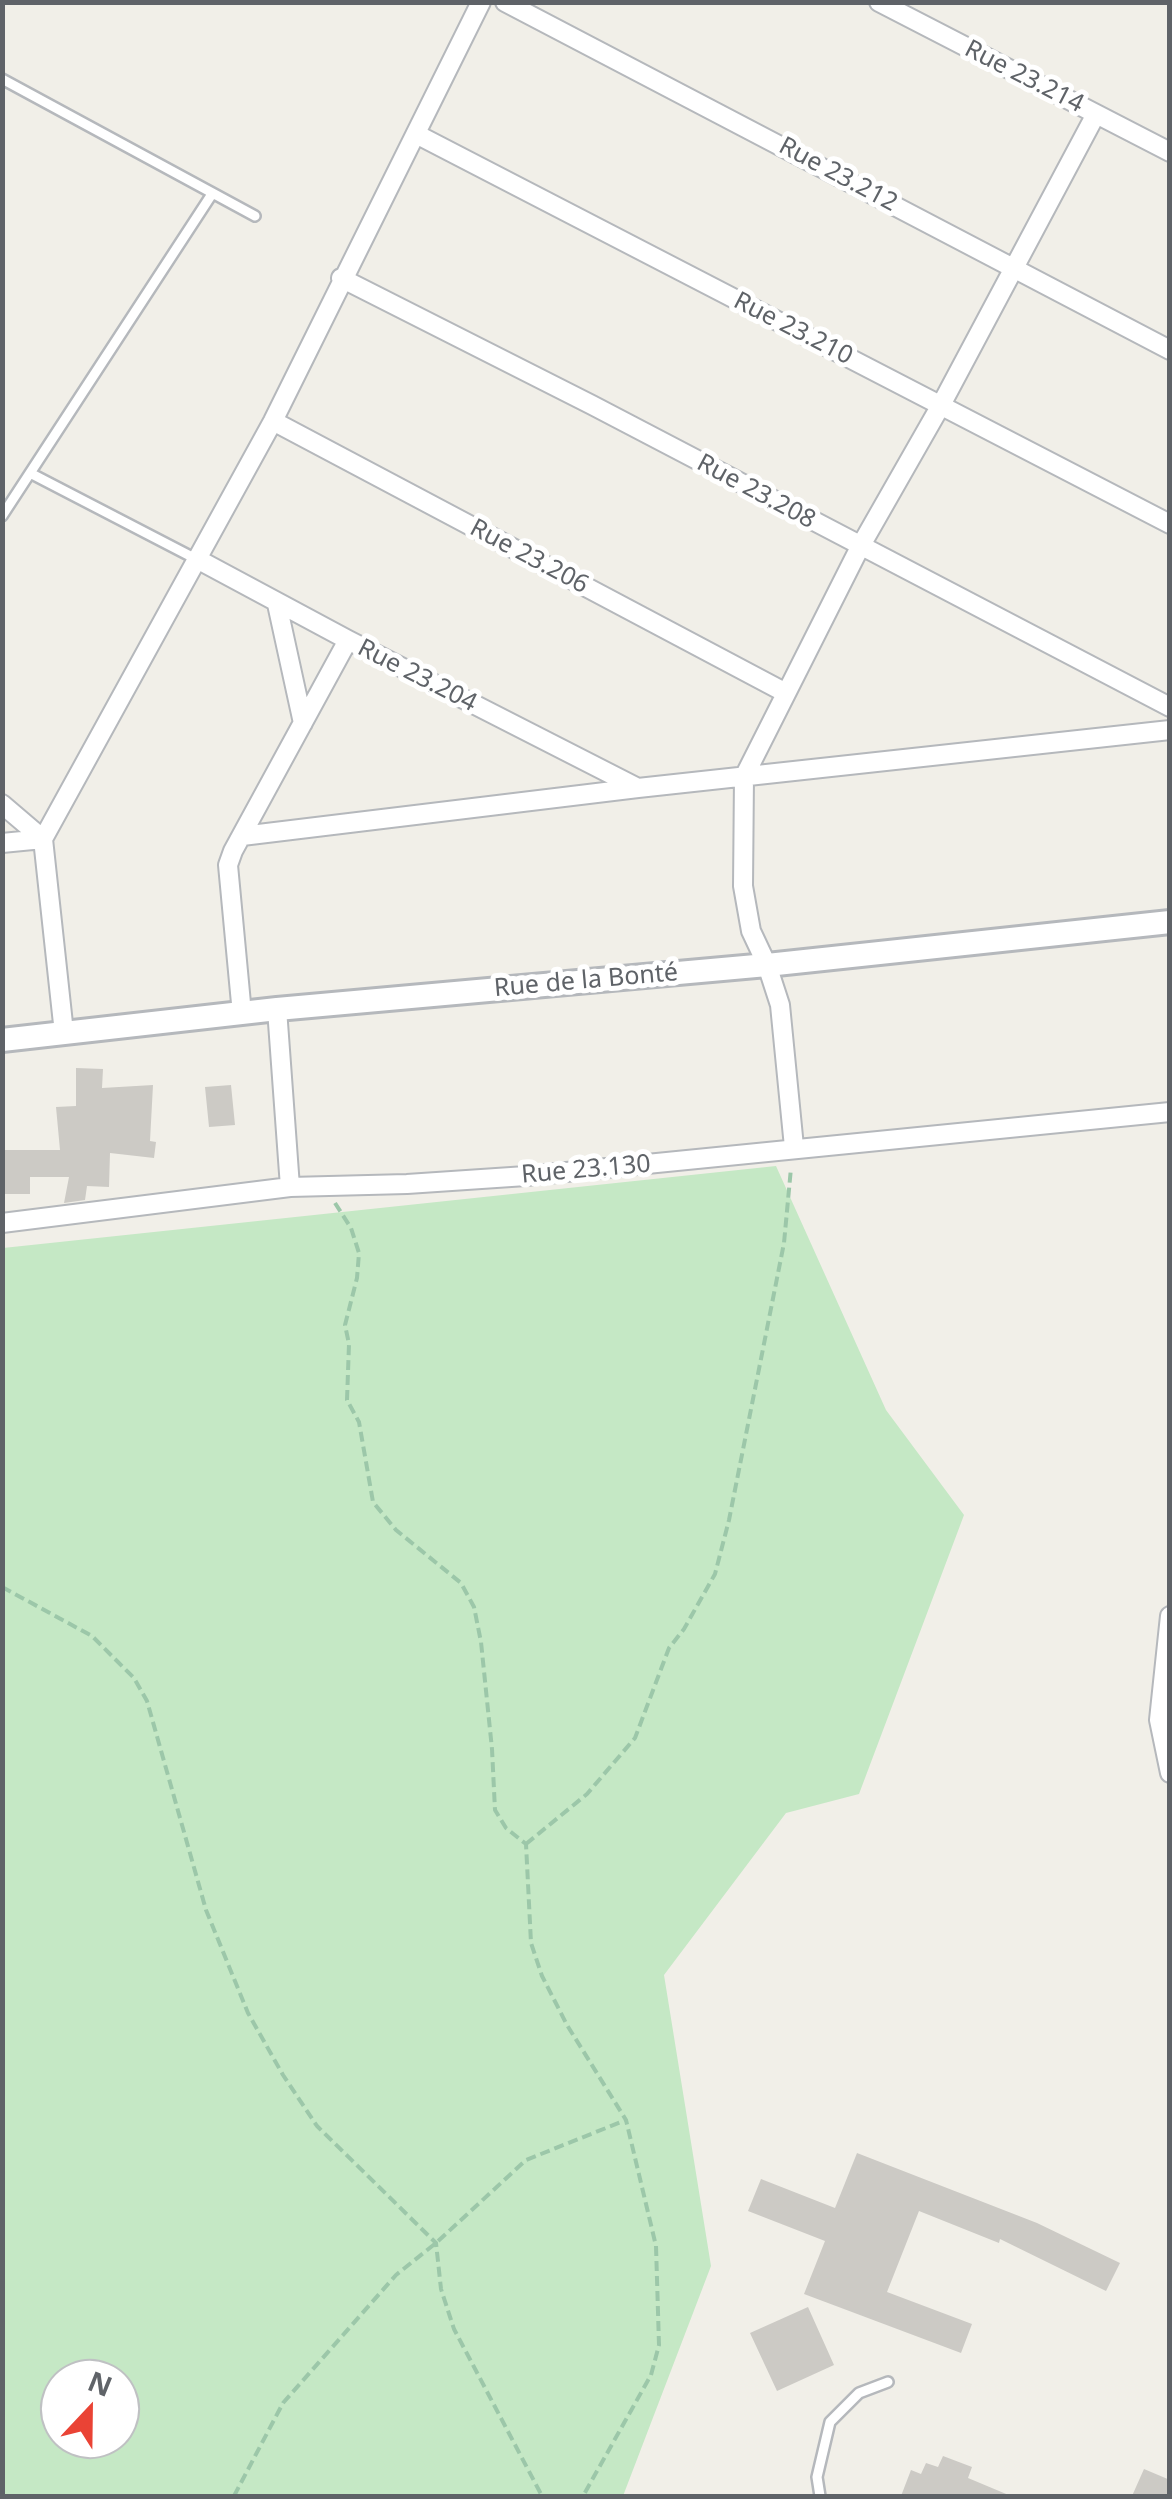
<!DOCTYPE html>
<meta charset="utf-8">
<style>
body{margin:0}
#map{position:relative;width:1172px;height:2499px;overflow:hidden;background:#f1efe8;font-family:"Noto Sans",sans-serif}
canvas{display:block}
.frame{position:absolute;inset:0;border:5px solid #5f6368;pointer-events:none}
.north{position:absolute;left:40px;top:2359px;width:100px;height:100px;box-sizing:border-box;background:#fff;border:2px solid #bfc1c3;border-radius:50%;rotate:22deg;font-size:28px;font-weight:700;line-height:40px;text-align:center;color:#5f6368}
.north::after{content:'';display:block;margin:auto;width:35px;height:45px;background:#ea4335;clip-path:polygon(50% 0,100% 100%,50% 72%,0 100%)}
</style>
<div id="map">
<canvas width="1172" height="2499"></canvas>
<div class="frame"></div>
<div class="north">N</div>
</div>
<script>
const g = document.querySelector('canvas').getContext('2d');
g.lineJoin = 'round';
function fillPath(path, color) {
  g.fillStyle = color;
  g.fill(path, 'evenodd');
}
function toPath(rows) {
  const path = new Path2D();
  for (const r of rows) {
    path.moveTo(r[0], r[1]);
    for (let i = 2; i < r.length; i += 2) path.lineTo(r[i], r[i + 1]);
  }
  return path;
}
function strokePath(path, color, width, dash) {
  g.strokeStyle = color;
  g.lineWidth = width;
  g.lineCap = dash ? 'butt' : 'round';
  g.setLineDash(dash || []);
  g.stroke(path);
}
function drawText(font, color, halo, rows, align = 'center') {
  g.font = font + ' "Noto Sans",sans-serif';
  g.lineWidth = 10;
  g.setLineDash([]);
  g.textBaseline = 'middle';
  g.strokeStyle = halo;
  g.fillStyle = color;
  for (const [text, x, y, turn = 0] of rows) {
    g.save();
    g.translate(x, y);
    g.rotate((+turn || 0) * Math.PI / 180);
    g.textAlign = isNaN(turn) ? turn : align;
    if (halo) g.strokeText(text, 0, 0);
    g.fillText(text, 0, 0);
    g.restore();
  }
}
const green = toPath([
 [776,1166,886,1410,964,1515,859,1794,786,1813,664,1975,711,2266,623,2496,3,2496,3,1248],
 [60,2379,120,2379,120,2439,60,2439]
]);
const building = toPath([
 [76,1068,103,1069,102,1088,153,1085,150,1141,156,1142,154,1158,110,1153,109,1187,87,1186,85,1200,64,1203,69,1177,30,1177,30,1194,2,1194,2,1150,60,1150,56,1107,76,1106],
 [231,1085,235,1125,209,1127,205,1087],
 [857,2153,1037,2223,1120,2263,1106,2291,1000,2239,999,2243,919,2211,887,2292,972,2324,961,2353,804,2294,825,2241,748,2211,761,2179,835,2208],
 [808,2307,834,2365,777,2391,750,2333],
 [943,2456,972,2467,968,2478,1011,2496,901,2496,911,2470,921,2474,926,2463,938,2467],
 [1144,2469,1170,2480,1170,2496,1132,2496]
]);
const path = toPath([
 [335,1203,351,1228,359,1253,357,1278,345,1325,349,1344,347,1400,359,1422,373,1502,396,1530,461,1583,474,1607,481,1642,492,1749,495,1810,506,1828,526,1844,531,1943,542,1976,567,2025,626,2120,656,2246,659,2345,651,2375,583,2496],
 [2,1587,92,1636,134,1678,147,1701,206,1910,248,2013,283,2075,317,2126,436,2243,441,2289,454,2329,542,2496],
 [526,1844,587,1794,635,1738,669,1648,684,1629,715,1574,729,1520,784,1243,791,1168],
 [234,2496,283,2403,396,2275,436,2243,526,2160,626,2120]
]);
const service = toPath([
 [2,79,255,216],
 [30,473,196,559],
 [2,516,212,194],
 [820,2496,817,2477,830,2422,859,2393,888,2382]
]);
const minor = toPath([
 [505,2,1170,350],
 [879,2,1170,152],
 [416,134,1170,524],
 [341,278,592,405,1170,707],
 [273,421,786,693],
 [197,559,348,640,636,787],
 [277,604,303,723],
 [2,804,43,839],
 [242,836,638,788,1170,730],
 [2,843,43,839],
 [277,1009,290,1187],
 [242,1014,228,865,233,851,348,640],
 [64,1033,43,839,273,421,481,2],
 [794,1147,780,1005,767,965,751,931,743,886,744,777,860,547,941,405,1096,114],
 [2,1223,290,1187,407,1184,526,1176,1170,1112],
 [1170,1616,1159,1720,1170,1773]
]);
const tertiary = toPath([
 [2,1040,277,1009,767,965,1170,922]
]);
const streetNames = [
 ["Rue 23.214",1024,77,27],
 ["Rue 23.212",838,175,28],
 ["Rue 23.210",793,329,27],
 ["Rue 23.208",756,492,28],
 ["Rue 23.206",529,557,28],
 ["Rue 23.204",417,676,27],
 ["Rue de la Bonté",586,981,-5],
 ["Rue 23.130",586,1170,-5]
];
fillPath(green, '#c5e8c5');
fillPath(building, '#cccac5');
strokePath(service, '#b5b8bc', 14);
strokePath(minor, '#b5b8bc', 22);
strokePath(tertiary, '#b5b8bc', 28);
strokePath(path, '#9cc7a9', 4, [10, 5]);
strokePath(service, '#fff', 9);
strokePath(minor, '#fff', 18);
strokePath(tertiary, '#fff', 22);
drawText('25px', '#5f6368', '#fff', streetNames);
</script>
